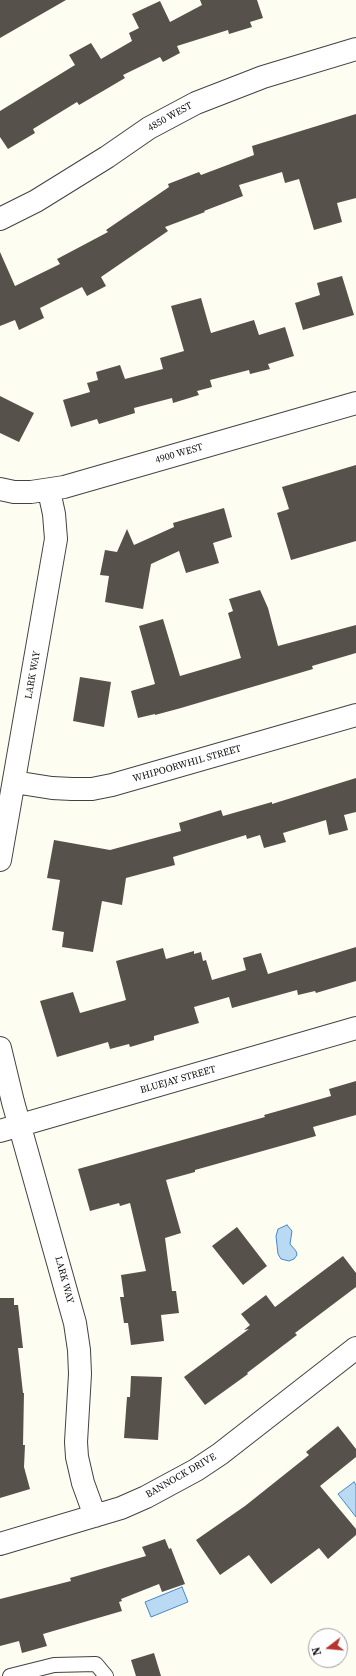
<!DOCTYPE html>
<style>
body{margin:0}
#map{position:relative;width:356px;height:1676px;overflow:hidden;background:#fefdf2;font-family:"Source Serif 4",serif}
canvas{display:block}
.north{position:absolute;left:308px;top:1628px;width:40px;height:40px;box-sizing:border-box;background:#fff;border:1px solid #9f9f9f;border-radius:50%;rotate:254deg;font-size:11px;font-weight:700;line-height:16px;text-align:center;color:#0f0f0f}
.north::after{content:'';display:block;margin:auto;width:14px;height:18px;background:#b63530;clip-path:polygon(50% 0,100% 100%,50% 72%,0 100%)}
</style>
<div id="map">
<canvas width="356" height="1676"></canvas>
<div class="north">N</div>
</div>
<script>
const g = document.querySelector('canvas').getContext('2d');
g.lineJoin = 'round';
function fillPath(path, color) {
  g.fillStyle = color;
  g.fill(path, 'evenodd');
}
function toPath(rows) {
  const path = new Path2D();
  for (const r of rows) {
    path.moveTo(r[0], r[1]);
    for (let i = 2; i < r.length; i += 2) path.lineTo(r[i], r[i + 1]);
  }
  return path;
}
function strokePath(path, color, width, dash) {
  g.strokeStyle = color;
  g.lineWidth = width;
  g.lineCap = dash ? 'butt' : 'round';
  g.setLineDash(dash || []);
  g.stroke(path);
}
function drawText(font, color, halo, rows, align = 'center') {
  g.font = font + ' "Source Serif 4",serif';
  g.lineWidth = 4;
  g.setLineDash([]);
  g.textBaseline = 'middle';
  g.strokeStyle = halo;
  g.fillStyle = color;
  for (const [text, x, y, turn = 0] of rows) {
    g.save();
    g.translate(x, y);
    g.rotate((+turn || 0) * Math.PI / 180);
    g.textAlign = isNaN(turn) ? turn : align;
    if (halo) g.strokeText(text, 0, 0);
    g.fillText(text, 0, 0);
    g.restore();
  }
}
const water = toPath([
 [287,1225,292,1231,290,1244,296,1251,297,1255,294,1259,289,1261,281,1259,278,1254,276,1236,278,1229,287,1225],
 [354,1482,356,1485,356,1517,338,1494,354,1482],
 [182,1587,188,1602,151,1617,145,1602,182,1587]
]);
const building = toPath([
 [0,0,66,0,0,38],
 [200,0,257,0,263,18,250,22,252,27,229,34,228,30,177,46,180,53,163,62,160,57,123,75,125,78,103,91,79,105,77,102,33,129,35,133,8,149,0,137,0,111,75,65,69,55,91,43,101,59,132,41,129,33,139,28,132,14,160,1,170,22,202,5],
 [356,114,356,198,337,203,342,222,314,230,299,179,285,183,282,172,239,185,243,196,204,211,205,212,165,227,168,231,101,277,106,286,87,296,82,287,40,308,44,318,19,330,15,320,0,326,0,252,15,286,60,264,57,259,108,232,106,230,169,187,168,184,199,172,201,175,254,155,252,146],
 [342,276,354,315,303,330,295,303,320,295,317,283],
 [201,298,211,333,254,320,259,335,285,327,294,356,268,364,270,369,250,374,249,370,210,380,212,387,197,391,199,395,173,403,172,398,134,408,135,413,99,424,97,419,71,427,63,400,90,392,87,383,98,380,96,372,120,365,125,379,163,369,160,358,184,351,171,306],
 [0,396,34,413,19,442,0,433],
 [356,465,356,541,291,560,277,513,289,509,282,487],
 [224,508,232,537,213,543,219,563,186,573,179,551,151,564,143,609,105,602,109,576,100,575,105,550,117,552,127,529,134,545,174,527,173,523],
 [260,590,268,608,278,646,356,625,356,653,312,666,313,669,181,708,155,715,155,714,138,718,131,691,155,684,139,626,163,619,180,676,241,658,228,613,233,611,229,599],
 [80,677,111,682,104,727,73,721],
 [356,778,356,812,344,815,348,830,329,835,326,820,283,833,286,842,264,848,260,835,247,839,246,835,173,857,175,865,126,878,122,905,102,901,93,952,62,947,64,932,52,930,60,880,47,878,54,840,110,850,181,831,179,823,221,810,223,816,272,802,272,804],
 [356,947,356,981,316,993,315,991,298,995,297,990,232,1008,229,997,194,1007,199,1023,154,1036,154,1040,130,1047,129,1044,110,1049,108,1042,57,1057,40,1001,73,992,80,1013,126,1000,116,961,163,948,166,959,194,951,194,954,201,952,203,961,206,960,212,980,246,970,243,958,261,953,268,974],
 [356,1081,356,1115,313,1127,316,1136,195,1170,195,1172,166,1180,181,1233,165,1238,172,1291,176,1291,179,1313,161,1315,164,1341,131,1345,128,1323,124,1323,120,1297,124,1297,121,1275,146,1271,130,1203,120,1206,119,1203,90,1211,78,1169,265,1117,264,1115,331,1096,329,1089],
 [237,1227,267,1266,243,1285,212,1246],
 [343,1256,356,1273,356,1287,295,1333,297,1335,247,1373,248,1374,205,1405,184,1377,249,1329,244,1330,250,1325,241,1314,266,1295,275,1307],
 [0,1298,14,1298,14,1305,18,1305,23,1348,18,1348,23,1393,24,1393,23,1445,25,1445,24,1467,30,1489,0,1498],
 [131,1376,162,1377,158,1440,124,1438,127,1397,130,1397],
 [338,1426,356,1449,356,1457,320,1486,356,1529,356,1535,328,1559,319,1548,271,1584,249,1555,220,1575,196,1540,245,1506,309,1455,306,1452],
 [165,1539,169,1549,171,1548,185,1584,162,1592,159,1584,121,1599,122,1601,119,1602,122,1611,43,1634,47,1646,22,1653,19,1641,0,1646,0,1599,71,1581,70,1578,146,1556,142,1547],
 [154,1653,161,1676,136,1676,131,1660]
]);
const lane = toPath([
 [10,1676,54,1665,96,1664,106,1676]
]);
const street = toPath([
 [0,219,36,201,107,157,149,128,196,103,263,77,356,49],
 [0,489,14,492,31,492,64,487,356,403],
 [14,782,52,788,72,789,92,789,112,785,356,715],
 [0,860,56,539,54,514,49,491],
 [0,1048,13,1102,75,1323,79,1350,80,1374,76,1442,77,1457,83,1483,95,1516],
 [0,1131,356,1028],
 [0,1544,121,1508,146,1497,196,1470,220,1454,356,1348]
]);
const streetNames = [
 ["4850 WEST",170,117,-29],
 ["4900 WEST",179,454,-16],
 ["LARK WAY",33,675,-80],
 ["WHIPOORWHIL STREET",187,764,-16],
 ["BLUEJAY STREET",178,1080,-16],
 ["LARK WAY",64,1280,75],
 ["BANNOCK DRIVE",181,1476,-30]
];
fillPath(water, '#bad9f2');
strokePath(water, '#4688c4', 1);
fillPath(building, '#57514c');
strokePath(lane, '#424242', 16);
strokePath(street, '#424242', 24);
strokePath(lane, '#fff', 14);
strokePath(street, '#fff', 22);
drawText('10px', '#0f0f0f', '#fff', streetNames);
</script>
